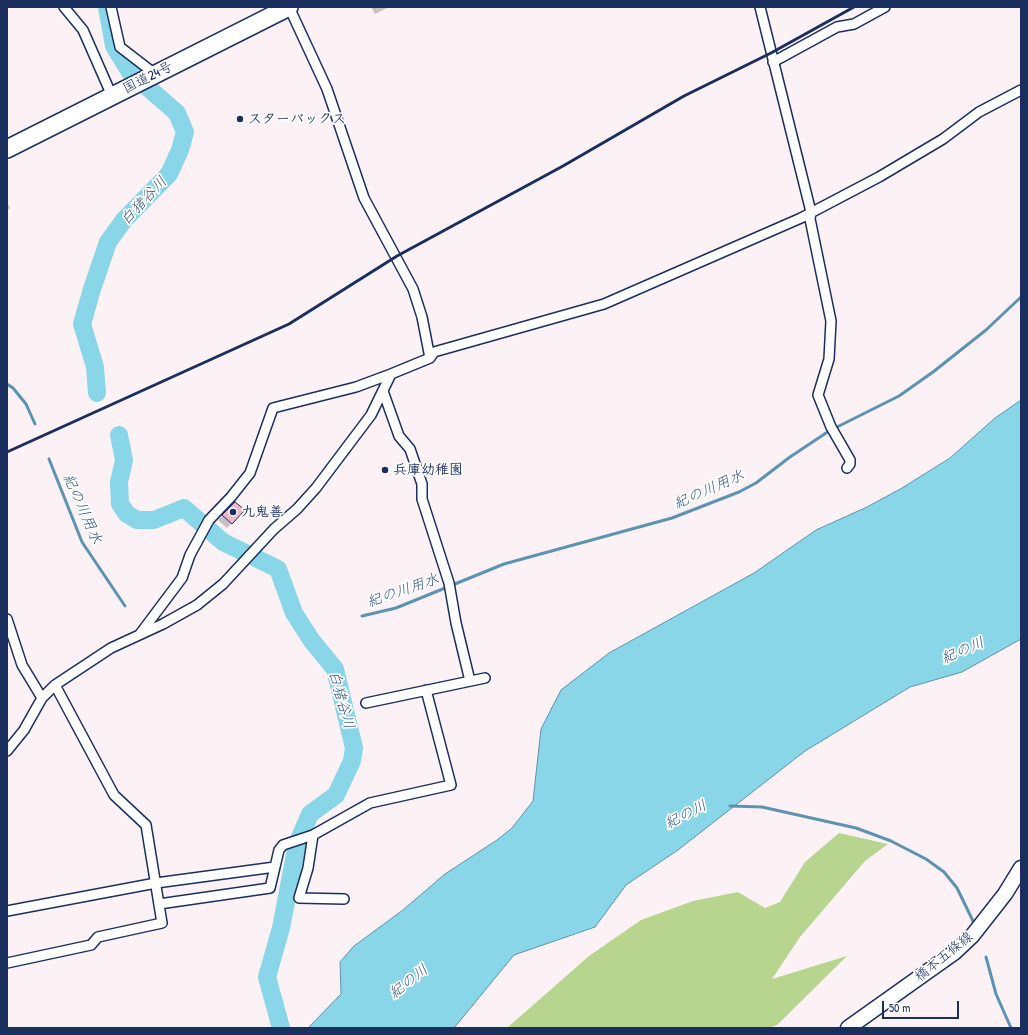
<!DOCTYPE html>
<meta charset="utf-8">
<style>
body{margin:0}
#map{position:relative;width:1028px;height:1035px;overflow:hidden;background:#fcf1f5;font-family:"Patrick Hand",sans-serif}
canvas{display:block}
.frame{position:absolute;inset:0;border:8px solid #1b2f5e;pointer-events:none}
.scale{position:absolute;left:882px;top:1001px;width:77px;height:18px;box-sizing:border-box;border:2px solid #1b2f5e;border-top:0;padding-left:5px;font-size:12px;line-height:14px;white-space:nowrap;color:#1b2f5e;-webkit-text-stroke:3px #fff;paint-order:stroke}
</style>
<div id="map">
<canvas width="1028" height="1035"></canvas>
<div class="frame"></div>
<div class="scale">50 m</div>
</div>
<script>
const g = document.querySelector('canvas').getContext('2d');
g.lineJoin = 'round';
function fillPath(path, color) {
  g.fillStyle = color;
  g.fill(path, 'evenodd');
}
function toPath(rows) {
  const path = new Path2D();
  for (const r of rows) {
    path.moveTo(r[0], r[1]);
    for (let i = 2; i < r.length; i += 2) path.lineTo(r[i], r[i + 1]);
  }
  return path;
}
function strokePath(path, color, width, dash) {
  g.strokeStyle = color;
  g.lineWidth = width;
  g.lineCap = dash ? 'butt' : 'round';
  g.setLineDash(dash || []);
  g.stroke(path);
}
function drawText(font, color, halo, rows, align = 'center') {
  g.font = font + ' "Patrick Hand","Klee One",sans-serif';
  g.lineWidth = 3.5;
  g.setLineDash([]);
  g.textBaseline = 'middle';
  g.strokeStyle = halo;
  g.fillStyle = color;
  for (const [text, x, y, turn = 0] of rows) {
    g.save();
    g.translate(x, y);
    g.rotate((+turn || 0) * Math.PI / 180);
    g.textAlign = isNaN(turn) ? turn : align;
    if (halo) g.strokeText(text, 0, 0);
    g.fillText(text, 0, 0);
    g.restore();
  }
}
const green = toPath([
 [839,833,888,844,865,861,800,937,772,979,847,956,777,1025,769,1028,507,1028,589,956,641,920,693,901,738,892,765,908,780,902,805,862]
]);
const water = toPath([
 [1021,400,1021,639,962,672,910,687,805,751,678,850,626,885,595,927,514,955,454,1028,308,1028,341,994,340,962,354,946,403,910,445,874,497,840,512,828,533,801,541,729,561,690,609,653,754,573,816,530,867,507,902,488,950,458,995,418,1021,400]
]);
const shadow = toPath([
 [371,7,389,7,375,14],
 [7,202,10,208,7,211],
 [235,503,232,523,227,528,218,520]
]);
const stream = toPath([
 [7,384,13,388,26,404,35,424],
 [49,459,82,542,125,606],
 [362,616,396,608,504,564,672,518,739,492,756,483,790,457,829,431,899,396,933,372,986,330,1021,297],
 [730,806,762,807,856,828,891,841,926,859,944,872,957,888,973,921],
 [986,957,996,994,1011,1028]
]);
const river = toPath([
 [97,393,95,367,82,324,92,289,108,242,124,220,169,174,180,150,185,132,177,113,130,72,114,46,107,7],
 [119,435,124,460,119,482,120,504,127,514,137,520,154,520,184,508,223,542,278,569,294,613,312,641,335,669,354,748,352,761,336,795,310,814,297,844,281,928,267,977,281,1028]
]);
const building = toPath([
 [235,502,245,510,232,524,222,515,235,502]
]);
const street = toPath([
 [64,7,83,30,112,96],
 [111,7,120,47,155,74],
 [289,7,327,89,364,198,413,289,422,317,430,358],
 [760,7,811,212,810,219,831,321,829,359,818,395,831,427,850,460,850,464,847,468],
 [773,62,837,27,854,24,885,7],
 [383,391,399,436,410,449,422,484,422,499,449,583,456,623,470,681],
 [7,619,22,665,42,698],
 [140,634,182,578,190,555,209,520,231,497,250,473,273,408,356,387,391,374],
 [55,685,111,648,163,624,197,605,223,584,274,529,297,509,316,488,371,415,391,374,430,358,434,352,604,304,801,218,879,177,943,139,979,112,1021,90],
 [366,703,485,678],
 [7,751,24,730,42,698,55,685,114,795,146,825,162,923,98,937,91,945,7,963],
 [313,835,308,868,299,898,344,899],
 [159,904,270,888,275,867],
 [7,911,156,883,275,867,279,850,283,845,313,835,370,803,451,785,426,690]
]);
const primary = toPath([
 [848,1028,955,952,972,936,1005,894,1021,868]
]);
const highway = toPath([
 [7,149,289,7]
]);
const rail = toPath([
 [7,452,289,324,397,256,563,166,684,96,771,53,854,7]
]);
const markers = [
 [240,119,4,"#1b2f5e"],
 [385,470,4,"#1b2f5e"],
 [233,512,4,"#1b2f5e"]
];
const streetNames = [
 ["国道24号",148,78,-27],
 ["橋本五條線",944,957,-39]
];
const poiNames = [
 ["スターバックス",248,119],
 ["兵庫幼稚園",393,470],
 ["九鬼善",241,512]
];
const waterNames = [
 ["白猪谷川",144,201,-47],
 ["紀の川用水",709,490,-24],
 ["紀の川用水",82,509,66],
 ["紀の川用水",403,591,-19],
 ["紀の川",963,651,-23],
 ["白猪谷川",341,700,74],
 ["紀の川",686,815,-27],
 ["紀の川",409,982,-38]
];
fillPath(green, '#b7d58e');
fillPath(water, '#89d6e8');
strokePath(water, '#5d93b1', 1);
fillPath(shadow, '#0003');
strokePath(stream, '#5d93b1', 3);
strokePath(river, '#89d6e8', 18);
fillPath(building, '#eeb7cc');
strokePath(building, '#1b2f5e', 1);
strokePath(street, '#1b2f5e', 12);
strokePath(primary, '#1b2f5e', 17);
strokePath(highway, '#1b2f5e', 20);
strokePath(street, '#fff', 9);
strokePath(primary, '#fff', 14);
strokePath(highway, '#fff', 17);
strokePath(rail, '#1b2f5e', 3);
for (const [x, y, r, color] of markers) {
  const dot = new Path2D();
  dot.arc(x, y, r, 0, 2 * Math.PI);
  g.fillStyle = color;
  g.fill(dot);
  strokePath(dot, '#fff', 1.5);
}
drawText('14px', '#1b2f5e', '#fff', streetNames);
drawText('bold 14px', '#1b2f5e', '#fff', poiNames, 'left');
drawText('italic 15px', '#365980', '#fff', waterNames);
</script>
